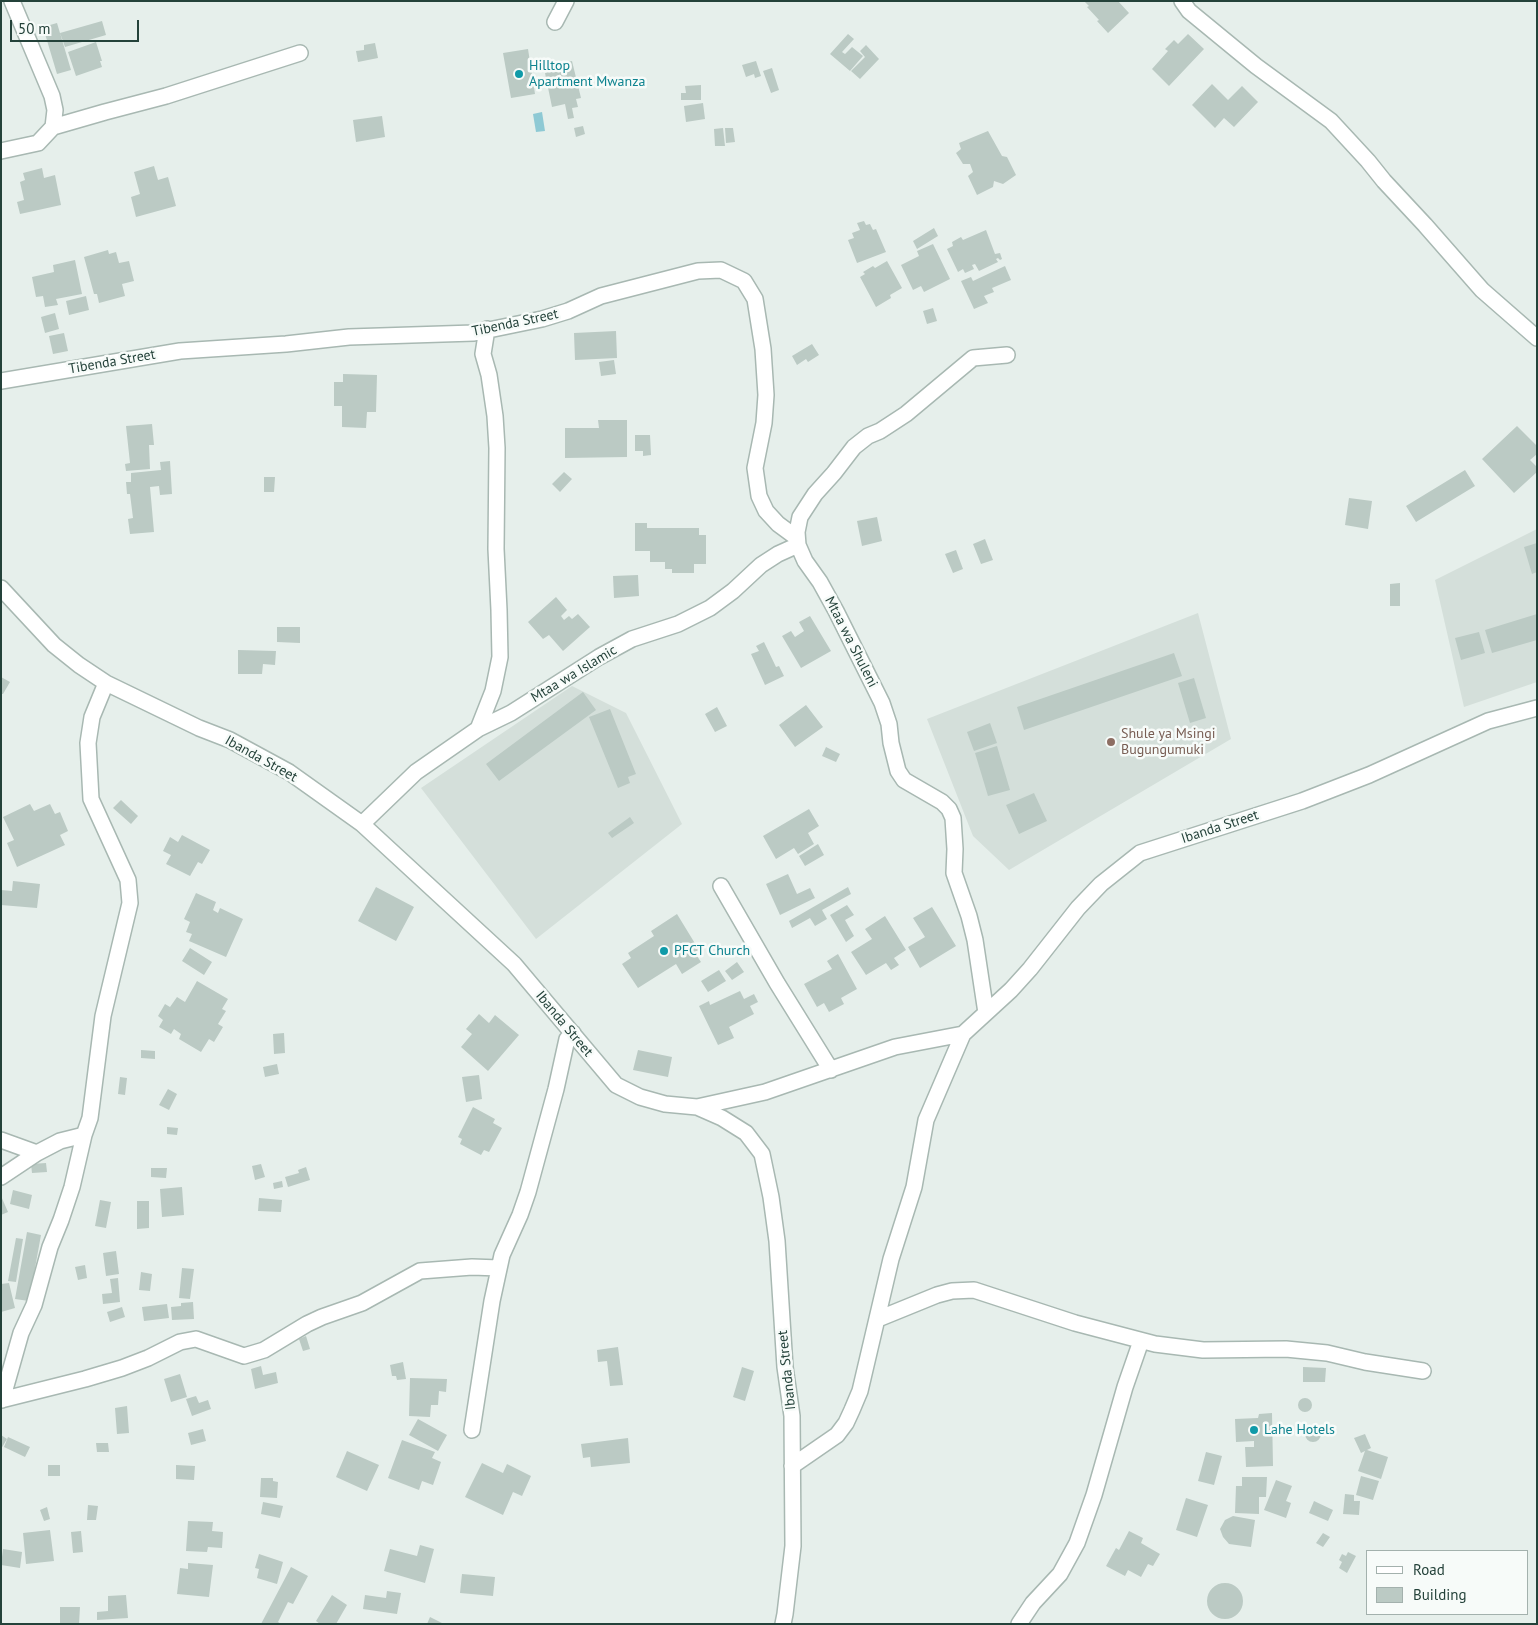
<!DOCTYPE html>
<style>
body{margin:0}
#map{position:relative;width:1538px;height:1625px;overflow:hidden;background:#e6efeb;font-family:"PT Sans",sans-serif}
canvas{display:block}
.frame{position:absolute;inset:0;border:2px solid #24423a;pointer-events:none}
.legend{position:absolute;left:1366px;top:1550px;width:162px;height:65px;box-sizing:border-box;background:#f7fbf9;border:1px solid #a3b1ad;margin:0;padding:6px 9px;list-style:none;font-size:15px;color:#24423a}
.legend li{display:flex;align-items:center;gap:10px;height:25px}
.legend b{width:25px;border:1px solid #a3b1ad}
.scale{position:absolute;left:10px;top:20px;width:129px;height:22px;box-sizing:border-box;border:2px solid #24423a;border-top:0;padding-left:6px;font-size:15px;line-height:18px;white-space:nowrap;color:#24423a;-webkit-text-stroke:4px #f7fbf9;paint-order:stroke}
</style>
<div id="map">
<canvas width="1538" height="1625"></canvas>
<div class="frame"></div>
<ul class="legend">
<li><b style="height:6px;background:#fff"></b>Road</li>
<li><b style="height:14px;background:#bbcac4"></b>Building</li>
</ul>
<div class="scale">50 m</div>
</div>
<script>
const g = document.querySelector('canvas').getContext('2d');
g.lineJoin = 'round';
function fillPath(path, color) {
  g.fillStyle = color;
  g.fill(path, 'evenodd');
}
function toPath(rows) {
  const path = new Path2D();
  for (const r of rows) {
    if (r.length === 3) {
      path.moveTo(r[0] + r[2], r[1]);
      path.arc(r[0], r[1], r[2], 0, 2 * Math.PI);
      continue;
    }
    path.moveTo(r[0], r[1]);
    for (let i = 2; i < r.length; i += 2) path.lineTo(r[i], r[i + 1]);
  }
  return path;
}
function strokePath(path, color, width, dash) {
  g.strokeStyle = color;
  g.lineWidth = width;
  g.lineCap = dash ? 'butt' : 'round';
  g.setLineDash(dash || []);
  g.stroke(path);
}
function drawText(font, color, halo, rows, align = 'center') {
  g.font = font + ' "PT Sans",sans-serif';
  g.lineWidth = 5;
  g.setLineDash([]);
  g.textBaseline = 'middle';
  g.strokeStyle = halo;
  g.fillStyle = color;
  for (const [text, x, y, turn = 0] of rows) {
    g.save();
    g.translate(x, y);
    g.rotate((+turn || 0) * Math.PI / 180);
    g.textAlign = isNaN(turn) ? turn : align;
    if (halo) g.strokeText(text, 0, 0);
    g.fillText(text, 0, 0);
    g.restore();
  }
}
const built = toPath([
 [1537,529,1537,682,1464,707,1435,580],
 [1198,613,1231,739,1009,870,973,836,927,719],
 [572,686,626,713,682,824,536,939,421,788]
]);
const water = toPath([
 [542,112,545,131,536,132,533,114]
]);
const building = toPath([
 [1084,1,1118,1,1129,13,1108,33,1097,21,1099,20,1087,7,1089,6],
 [102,21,106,35,65,47,60,33],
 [57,23,71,70,57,74,43,27],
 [848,34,854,39,842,52,845,54,852,47,863,56,850,71,830,54],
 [1188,34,1204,49,1169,86,1152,69,1168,51,1165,49,1174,40,1178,44],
 [96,42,102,61,100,61,102,67,76,76,68,52],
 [375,43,378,58,358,62,356,51,364,50,364,45],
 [866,45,879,59,860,79,851,71,865,57,860,51],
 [528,49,535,94,511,98,503,53],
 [572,61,581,98,576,99,578,107,572,108,574,118,568,119,565,104,552,107,545,73,560,69,559,64],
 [756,61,761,76,755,78,754,74,746,77,742,65],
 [772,68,779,90,771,93,763,71],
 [1212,84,1228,100,1242,86,1258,102,1234,127,1224,118,1215,128,1192,105],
 [701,85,701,100,681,100,681,93,686,93,685,86],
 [703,103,705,119,686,122,684,106],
 [382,116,385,137,356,142,353,120],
 [583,126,585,134,576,137,574,128],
 [723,128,725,146,715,146,714,129],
 [725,128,733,128,735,142,726,143],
 [988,131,1002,156,1007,157,1016,175,1003,184,994,181,993,187,977,195,968,176,973,172,970,164,963,164,956,153,961,149,959,143],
 [154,166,158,180,168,177,176,206,136,217,131,197,140,194,134,172],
 [42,168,44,178,55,175,61,205,20,214,17,202,24,200,20,182,25,180,23,173],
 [864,221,866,225,870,224,873,230,876,229,886,252,857,263,848,240,854,238,852,233,860,230,857,223],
 [934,228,938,236,917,249,913,241],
 [986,230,995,254,1000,253,1002,259,1000,260,998,258,996,259,998,262,979,271,975,264,972,265,974,269,965,273,963,269,958,272,947,249,953,246,952,242,961,237,963,240],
 [933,244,950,279,924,292,921,286,913,290,901,265,919,256,917,251],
 [108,250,109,254,116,252,119,263,129,261,134,281,122,284,125,296,99,303,97,294,94,294,84,257],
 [75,260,82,294,56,299,58,305,45,307,43,296,36,297,32,277,54,272,53,265],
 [887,261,902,288,890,295,891,298,876,307,860,277,865,274,863,272,873,266,875,268],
 [1005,266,1011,280,992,288,994,292,984,296,988,303,974,309,961,281,971,277,973,281],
 [86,296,89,310,69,315,66,301],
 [933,308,937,321,927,324,923,311],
 [55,313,59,329,45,333,41,317],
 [616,331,617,358,575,360,574,333],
 [64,333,68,351,53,354,49,336],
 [812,344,819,355,808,362,806,359,797,365,792,356],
 [614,360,616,374,601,376,599,362],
 [343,374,377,375,376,412,367,412,366,428,342,427,342,406,334,406,334,382,343,382],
 [598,420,627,420,627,457,565,458,565,428,599,428],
 [152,424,154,445,149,445,150,469,126,471,125,464,130,463,126,426],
 [1517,426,1537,446,1537,454,1530,460,1537,467,1537,472,1514,493,1482,459],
 [635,435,650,435,651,455,643,456,643,451,635,451],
 [170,461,172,494,160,495,159,486,150,487,154,532,130,534,128,519,133,518,130,494,127,494,126,482,131,482,131,473,161,470,160,462],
 [1465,470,1475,486,1416,522,1406,506],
 [564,472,572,479,560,492,552,484],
 [264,477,275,477,274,492,264,492],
 [1349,498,1372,501,1368,529,1345,525],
 [877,517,882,541,862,546,857,521],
 [635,523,647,523,647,528,699,528,699,535,706,535,706,564,694,564,694,573,672,573,672,569,665,569,665,562,650,562,650,551,635,551],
 [985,539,993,560,981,564,973,544],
 [1537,543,1537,572,1532,574,1524,547],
 [956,550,963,569,953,573,945,554],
 [638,575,639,596,614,598,613,576],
 [1400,583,1400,606,1390,606,1390,584],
 [556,597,567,610,561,616,564,620,569,616,572,619,578,614,590,627,563,651,549,635,543,639,528,622],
 [1537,614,1537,640,1492,653,1485,630],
 [810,616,831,651,801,668,782,636,791,631,795,637,804,631,799,622],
 [277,627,300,627,300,643,277,642],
 [1479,632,1485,653,1461,660,1455,638],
 [764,642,776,667,779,666,784,676,765,685,751,654,759,651,756,646],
 [238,650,276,651,275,665,263,664,262,674,238,674],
 [1174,653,1182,676,1024,730,1017,707],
 [1,677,10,682,3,694,1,694],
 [1194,678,1206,718,1190,723,1178,683],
 [583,692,596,710,499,781,486,764],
 [806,705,823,727,795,747,779,725],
 [717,707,727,726,715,732,705,714],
 [610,709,636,774,628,777,630,783,618,788,589,717],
 [990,723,997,743,974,751,967,732],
 [997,746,1010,790,988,796,975,753],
 [826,747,840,754,836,762,822,756],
 [1034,793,1047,821,1019,834,1006,805],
 [121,800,138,816,131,824,113,808],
 [30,804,34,811,50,804,55,814,60,812,68,831,60,835,65,845,17,867,7,843,14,840,3,817],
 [809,809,819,826,808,833,814,844,798,854,794,848,776,859,763,836],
 [630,817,634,823,612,838,608,833],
 [182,835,210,850,202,864,198,862,190,876,166,864,171,855,163,851,170,837,178,842],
 [818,844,824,855,805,866,799,856],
 [788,874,797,894,810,888,815,898,780,915,766,884],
 [13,881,40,884,37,908,1,905,1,890,12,891],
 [376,887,414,907,396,941,358,921],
 [848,887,851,894,822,910,827,919,815,926,810,918,792,928,789,921],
 [196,893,216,902,213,910,218,913,220,908,243,919,226,957,189,941,192,934,186,932,190,922,184,919],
 [847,905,854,915,845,920,854,936,846,942,830,915],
 [932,907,956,946,920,968,908,947,925,937,913,918],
 [677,914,699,950,695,953,701,962,682,974,676,964,638,988,622,964,631,958,628,953,654,936,651,931],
 [885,916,906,950,894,958,899,965,891,970,886,963,866,975,851,952,872,939,865,929],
 [190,948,212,962,204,975,182,961],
 [838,954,857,989,841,998,844,1004,829,1012,824,1003,817,1007,804,984,832,969,827,961],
 [737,962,744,972,732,980,725,971],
 [719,970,726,981,708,992,701,981],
 [197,981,228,999,222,1009,226,1011,218,1024,223,1027,214,1042,209,1039,201,1052,179,1039,181,1034,174,1029,171,1034,159,1027,163,1020,158,1016,165,1004,170,1007,177,997,185,1002],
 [740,991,744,999,754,994,758,1002,750,1006,754,1014,729,1027,734,1038,718,1045,699,1006,709,1001,710,1005],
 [479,1014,489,1023,495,1015,519,1035,488,1071,461,1047,472,1034,466,1029],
 [284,1033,285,1053,274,1054,273,1034],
 [141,1050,155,1051,155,1059,141,1058],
 [638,1050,672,1057,668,1077,633,1070],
 [277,1064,279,1074,265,1077,263,1067],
 [479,1075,482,1099,466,1102,462,1077],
 [120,1077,127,1078,125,1095,118,1094],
 [168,1089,177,1094,169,1110,159,1105],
 [473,1107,495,1119,493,1123,502,1128,489,1152,484,1150,481,1155,460,1144,462,1139,458,1137],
 [167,1127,178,1128,177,1135,167,1134],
 [46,1163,47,1172,32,1173,31,1164],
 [261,1164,265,1177,255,1180,252,1166],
 [306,1167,310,1180,288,1187,285,1177,299,1173,298,1170],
 [151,1168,167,1168,166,1178,151,1177],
 [282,1181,283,1187,274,1189,273,1183],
 [182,1187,184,1215,162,1217,160,1189],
 [13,1190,32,1195,29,1209,10,1204],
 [1,1196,8,1212,1,1215],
 [259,1198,282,1200,281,1212,258,1211],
 [100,1200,111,1202,106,1228,95,1226],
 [137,1201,149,1201,149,1228,137,1229],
 [27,1232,41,1235,29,1301,15,1299],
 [16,1238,23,1239,16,1282,8,1281],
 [116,1251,119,1274,106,1276,103,1253],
 [85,1265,87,1278,78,1280,75,1267],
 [182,1268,194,1269,190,1299,179,1298],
 [141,1272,152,1274,150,1291,139,1290],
 [118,1278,120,1302,103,1304,102,1294,112,1293,110,1279],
 [9,1283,15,1308,1,1312,1,1284],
 [193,1302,194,1319,172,1320,171,1307,181,1306,181,1303],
 [167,1304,169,1318,144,1321,142,1307],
 [122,1307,125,1317,110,1322,107,1312],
 [306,1336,310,1349,303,1351,299,1339],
 [618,1347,623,1385,610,1386,607,1361,598,1362,597,1350],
 [403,1362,406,1379,397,1380,396,1376,392,1376,390,1365],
 [261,1366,263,1375,276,1372,278,1383,255,1389,251,1369],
 [742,1367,754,1371,745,1401,733,1397],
 [1303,1367,1326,1368,1325,1382,1303,1382],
 [180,1374,187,1397,171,1402,164,1379],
 [410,1378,447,1379,446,1392,439,1391,438,1405,431,1405,430,1417,409,1416],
 [196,1396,199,1403,208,1400,211,1409,192,1416,186,1399],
 [1305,1405,7],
 [127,1406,129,1433,117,1434,115,1408],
 [1272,1413,1273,1466,1246,1467,1245,1447,1254,1447,1254,1441,1236,1442,1235,1419,1258,1418,1259,1414],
 [418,1419,447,1435,438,1451,409,1435],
 [1313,1434,8],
 [203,1429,206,1441,191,1445,188,1433],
 [1365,1434,1371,1448,1367,1450,1388,1457,1381,1479,1358,1471,1365,1451,1361,1453,1354,1438],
 [1,1435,7,1439,1,1449],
 [8,1437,30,1447,25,1457,4,1447],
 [628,1438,630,1463,591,1467,590,1457,583,1458,581,1444],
 [402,1440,435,1452,432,1458,441,1462,433,1485,422,1481,419,1490,388,1478],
 [96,1443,108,1443,109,1452,97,1452],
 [347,1451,379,1465,367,1491,336,1477],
 [1206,1452,1222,1456,1214,1485,1198,1481],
 [482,1463,503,1473,507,1464,531,1476,522,1496,513,1492,503,1515,465,1497],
 [48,1465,60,1465,60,1476,48,1476],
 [176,1465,195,1466,194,1480,176,1479],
 [1361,1476,1379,1481,1373,1500,1356,1495],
 [1242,1477,1267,1477,1266,1497,1259,1497,1259,1514,1235,1513,1236,1486,1242,1486],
 [261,1478,273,1478,273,1481,278,1482,277,1498,260,1497],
 [1276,1480,1292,1486,1286,1501,1291,1503,1286,1518,1264,1510],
 [1345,1494,1354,1495,1354,1501,1360,1501,1359,1515,1343,1514],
 [1186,1498,1208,1505,1197,1537,1176,1530],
 [1314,1501,1333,1510,1328,1521,1309,1513],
 [263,1502,283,1506,280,1518,261,1514],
 [88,1505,98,1506,96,1520,87,1520],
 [47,1507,50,1519,44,1521,40,1510],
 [1233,1516,1255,1520,1251,1547,1229,1544,1223,1537,1220,1529,1225,1520],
 [188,1521,213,1522,212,1531,223,1532,222,1548,208,1547,207,1552,186,1551],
 [50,1530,54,1561,26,1564,23,1533],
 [81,1531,83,1552,73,1553,71,1532],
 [1129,1531,1143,1538,1141,1543,1160,1554,1153,1566,1148,1564,1141,1577,1128,1570,1125,1576,1106,1566,1116,1548,1119,1550],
 [1323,1533,1330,1537,1323,1547,1316,1543],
 [420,1545,434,1549,425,1583,384,1571,390,1549,417,1556],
 [3,1549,22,1552,20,1568,1,1565],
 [1348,1552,1356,1556,1347,1573,1339,1568,1342,1562,1339,1560,1342,1554,1346,1556],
 [259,1554,283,1562,277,1584,257,1578,259,1569,255,1568],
 [188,1563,213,1565,209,1597,177,1594,180,1568,188,1569],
 [291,1567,308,1576,293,1604,288,1602,278,1622,281,1624,261,1624],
 [462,1574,495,1577,493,1596,460,1593],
 [1225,1601,18],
 [387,1591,401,1593,397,1614,363,1609,365,1595,386,1598],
 [126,1595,128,1618,97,1620,97,1612,108,1611,108,1596],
 [332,1595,347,1605,336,1624,320,1624,316,1621],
 [60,1607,80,1607,79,1624,60,1624],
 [430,1617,444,1624,427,1624]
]);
const minor = toPath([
 [12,1,52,96,55,110,53,127],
 [1182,1,1189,11,1256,66,1331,121,1368,161,1384,181,1425,225,1482,290,1537,338],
 [555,22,566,1],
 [1,151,38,143,53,127,105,112,166,96,300,53],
 [1,381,180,351,286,344,349,337,474,333,542,319,568,311,601,296,698,271,721,270,744,281,755,299,763,349,766,395,764,423,755,468,759,496,766,511,778,524,797,538],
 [1,588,54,645,79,665,106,683,199,728,230,740,289,772,362,824,514,964,616,1085,640,1097,665,1104,697,1107,722,1118,746,1133,762,1154,771,1197,777,1241,785,1367,792,1416,793,1546,785,1614,783,1624],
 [478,729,493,691,500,657,499,610,496,549,497,448,495,416,489,375,483,354,487,329],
 [362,824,416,772,478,729,511,713,599,657,632,639,678,624,710,608,733,591,761,565,778,554,798,545],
 [721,886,777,983,831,1070],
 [986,1013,975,940,969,916,954,873,955,849,953,818,949,809,942,802,904,780,898,771,891,743,889,724,882,703,836,611,820,582,805,561,798,545,797,532,800,517,815,494,834,473,854,447,868,436,880,431,906,414,973,358,1007,355],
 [697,1107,765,1092,895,1047,963,1034],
 [1,1140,37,1153],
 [1,1177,37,1153,60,1141,84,1135],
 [878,1319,937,1295,952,1291,974,1290,1075,1323,1155,1344,1203,1350,1286,1349,1327,1353,1365,1362,1423,1371],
 [1,1400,85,1379,122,1368,148,1358,180,1342,196,1339,244,1356,264,1350,307,1324,322,1317,362,1303,420,1271,472,1267,499,1268],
 [2,1400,21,1333,34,1305,50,1247,61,1220,72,1187,84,1135,90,1118,103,1016,130,903,128,880,91,799,88,743,92,717,106,683],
 [472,1430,492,1301,502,1255,520,1215,528,1192,556,1089,567,1039,573,1033],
 [792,1466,837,1435,846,1423,852,1410,860,1391,891,1259,914,1187,926,1120,963,1034,1011,990,1030,969,1078,908,1101,884,1140,853,1302,801,1369,775,1488,721,1537,708],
 [1019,1624,1033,1603,1060,1574,1077,1543,1094,1495,1125,1387,1141,1341]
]);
const markers = [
 [519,74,5,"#0f9aa8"],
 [1111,742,5,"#8d6e63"],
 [664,951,5,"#0f9aa8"],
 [1254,1430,5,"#0f9aa8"]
];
const cultureNames = [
 ["Hilltop",529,66],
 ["Apartment Mwanza",529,82],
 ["PFCT Church",674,951],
 ["Lahe Hotels",1264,1430]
];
const streetNames = [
 ["Tibenda Street",515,323,-12],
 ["Tibenda Street",112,362,-10],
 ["Mtaa wa Shuleni",851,642,63],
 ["Mtaa wa Islamic",574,674,-31],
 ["Ibanda Street",261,759,29],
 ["Ibanda Street",1220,827,-18],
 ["Ibanda Street",564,1024,50],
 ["Ibanda Street",787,1370,-96]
];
const educationNames = [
 ["Shule ya Msingi",1121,734],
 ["Bugungumuki",1121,750]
];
fillPath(built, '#d4dfda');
fillPath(water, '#8ec9d4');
fillPath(building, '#bbcac4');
strokePath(minor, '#a8b8b2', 18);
strokePath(minor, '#fff', 15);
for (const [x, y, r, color] of markers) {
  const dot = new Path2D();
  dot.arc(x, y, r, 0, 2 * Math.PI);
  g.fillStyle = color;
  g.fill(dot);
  strokePath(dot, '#f7fbf9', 2);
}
drawText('14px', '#0d838f', '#f7fbf9', cultureNames, 'left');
drawText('14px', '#24423a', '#f7fbf9', streetNames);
drawText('14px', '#785e54', '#f7fbf9', educationNames, 'left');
</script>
